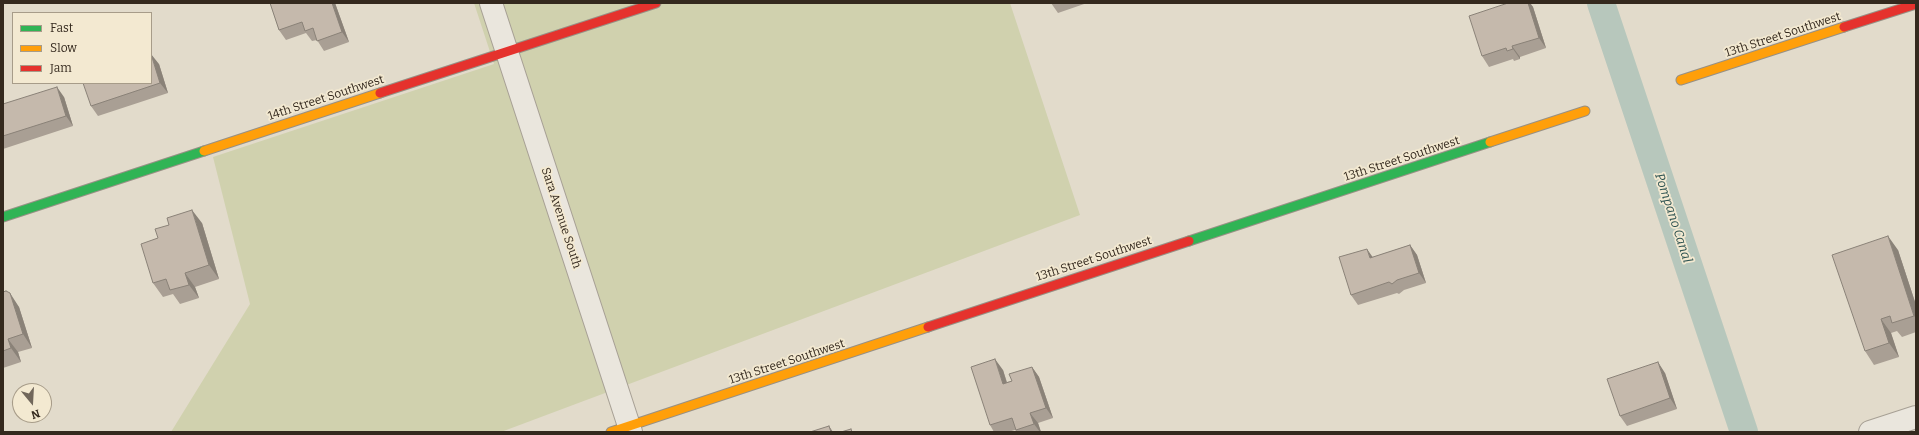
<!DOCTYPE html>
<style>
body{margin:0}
#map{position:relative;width:1919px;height:435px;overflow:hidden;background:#e2dbcb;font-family:Bitter,serif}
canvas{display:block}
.frame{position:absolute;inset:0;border:4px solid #34291e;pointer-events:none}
.legend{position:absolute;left:12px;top:12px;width:140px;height:72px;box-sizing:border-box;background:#f3e9d1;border:1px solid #a79c89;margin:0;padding:5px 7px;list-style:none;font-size:12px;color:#34291e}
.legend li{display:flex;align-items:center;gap:8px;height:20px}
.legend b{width:20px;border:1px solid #a79c89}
.north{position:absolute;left:12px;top:383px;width:40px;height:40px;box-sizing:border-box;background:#f3e9d1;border:1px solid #a79c89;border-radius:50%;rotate:162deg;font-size:11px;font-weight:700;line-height:16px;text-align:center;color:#34291e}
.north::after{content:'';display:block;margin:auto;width:14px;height:18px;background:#71675b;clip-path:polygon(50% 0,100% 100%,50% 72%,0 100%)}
</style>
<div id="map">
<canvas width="1919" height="435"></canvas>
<div class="frame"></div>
<ul class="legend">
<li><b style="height:5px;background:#30b455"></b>Fast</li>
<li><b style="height:5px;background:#ff9f0a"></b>Slow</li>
<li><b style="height:5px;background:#e5322d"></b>Jam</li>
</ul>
<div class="north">N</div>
</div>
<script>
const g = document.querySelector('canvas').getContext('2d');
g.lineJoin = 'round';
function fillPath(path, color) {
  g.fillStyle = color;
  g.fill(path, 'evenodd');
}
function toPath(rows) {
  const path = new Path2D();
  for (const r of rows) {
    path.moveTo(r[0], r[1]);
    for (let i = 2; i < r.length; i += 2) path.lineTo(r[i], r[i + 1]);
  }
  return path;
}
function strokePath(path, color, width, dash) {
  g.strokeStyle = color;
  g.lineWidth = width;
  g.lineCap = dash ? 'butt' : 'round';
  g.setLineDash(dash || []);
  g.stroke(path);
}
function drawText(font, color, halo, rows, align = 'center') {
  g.font = font + ' Bitter,serif';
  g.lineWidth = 3.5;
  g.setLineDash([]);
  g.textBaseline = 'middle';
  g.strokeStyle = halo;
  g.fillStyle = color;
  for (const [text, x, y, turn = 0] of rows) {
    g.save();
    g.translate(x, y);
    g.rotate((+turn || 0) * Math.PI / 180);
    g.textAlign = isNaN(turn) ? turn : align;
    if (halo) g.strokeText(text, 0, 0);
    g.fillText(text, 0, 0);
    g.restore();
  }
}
const green = toPath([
 [474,3,1010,3,1080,215,501,432,171,432,250,304,213,157,494,64]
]);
const canal = toPath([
 [1601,3,1744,432]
]);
const street = toPath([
 [491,3,631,432],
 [1870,432,1916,417]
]);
const fast = toPath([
 [3,217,204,151],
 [1189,241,1490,142]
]);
const slow = toPath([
 [1681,80,1844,27],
 [1490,142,1585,111],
 [204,151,380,93],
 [611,432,928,327]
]);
const jam = toPath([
 [1844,27,1916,4],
 [380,93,656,3],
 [928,327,1189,241]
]);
const wall = toPath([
 [270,3,335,3,349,42,324,51,317,40,312,41,306,33,286,40,279,30],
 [1051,3,1087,3,1058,13],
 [1508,3,1530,3,1533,7,1546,48,1520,57,1520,59,1514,61,1513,59,1489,67,1482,56],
 [159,64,168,93,98,116,91,106],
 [64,97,73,126,3,149,3,104],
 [202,223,219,279,195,287,199,298,180,304,173,294,163,297,153,283],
 [1410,245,1417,255,1426,283,1404,290,1399,294,1397,293,1358,305,1351,295,1373,257],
 [1898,250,1916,305,1916,332,1902,337,1897,331,1891,333,1899,357,1874,365,1865,351],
 [3,292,19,307,32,348,18,352,21,362,3,368],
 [1032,367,1039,377,1053,418,1038,423,1041,432,1017,432,1015,430,1008,432,994,432,990,425,1003,370,1007,382,1012,381],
 [1665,373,1677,409,1627,426,1620,416]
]);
const shadedWall = toPath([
 [332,3,335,3,349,42,342,32],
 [1528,3,1530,3,1533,7,1546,48,1539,38],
 [1512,46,1520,57,1520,59,1513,49],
 [151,54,159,64,168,93,160,83],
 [57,87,64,97,73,126,66,116],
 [192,210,202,223,219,279,209,265],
 [1888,236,1898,250,1916,305,1916,318,1914,316],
 [1410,245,1417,255,1426,283,1419,273],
 [1367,249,1374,259,1370,258],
 [185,273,195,287,199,298,189,285],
 [10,293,19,307,32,348,23,334],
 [1881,319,1891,333,1899,357,1889,343],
 [8,339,18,352,21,362,11,348],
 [995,359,1003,370,1010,394,1003,384],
 [1658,362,1665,373,1677,409,1670,398],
 [1032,367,1039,377,1053,418,1046,408],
 [1030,413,1038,423,1041,432,1040,432,1034,424],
 [829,426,833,432,831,432]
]);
const building = toPath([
 [270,3,332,3,342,32,317,41,313,28,305,31,302,22,279,30,270,3],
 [1508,3,1528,3,1539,38,1512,46,1513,49,1507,51,1506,48,1482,56,1469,16,1508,3],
 [151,54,160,83,91,106,83,83,151,83,151,54],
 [57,87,66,116,3,136,3,104,57,87],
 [192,210,209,265,185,273,189,285,170,290,166,279,153,283,141,244,158,238,155,229,169,225,167,218,192,210],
 [1888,236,1914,316,1892,323,1890,316,1881,319,1889,343,1865,351,1832,255,1888,236],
 [1410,245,1419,273,1397,280,1392,284,1389,282,1351,295,1339,257,1367,249,1370,258,1410,245],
 [6,291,10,293,23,334,8,339,11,348,3,351,3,292,6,291],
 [995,359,1003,384,1012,381,1009,374,1032,367,1046,408,1030,413,1034,424,1016,430,1012,418,990,425,971,367,995,359],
 [1658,362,1670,398,1620,416,1607,379,1658,362],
 [829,426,831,432,810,432,829,426],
 [851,429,852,432,841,432,851,429]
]);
const streetNames = [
 ["13th Street Southwest",1783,35,-18],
 ["14th Street Southwest",326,98,-18],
 ["13th Street Southwest",1402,159,-18],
 ["Sara Avenue South",561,218,72],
 ["13th Street Southwest",1094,259,-18],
 ["13th Street Southwest",787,362,-18]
];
const waterNames = [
 ["Pompano Canal",1673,218,72]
];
fillPath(green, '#d0d1ae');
strokePath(canal, '#b7c7bc', 28);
strokePath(street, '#a7a095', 24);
strokePath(fast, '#979085', 11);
strokePath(slow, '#979085', 11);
strokePath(jam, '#979085', 11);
strokePath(street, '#eae6dd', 22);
strokePath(fast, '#30b455', 9);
strokePath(slow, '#ff9f0a', 9);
strokePath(jam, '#e5322d', 9);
fillPath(wall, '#a99f94');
fillPath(shadedWall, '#8a8278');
fillPath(building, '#c5b9ac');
strokePath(building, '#8a8278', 1);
drawText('12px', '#34291e', '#f3e9d1', streetNames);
drawText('italic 13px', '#2e5351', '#f3e9d1', waterNames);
</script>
